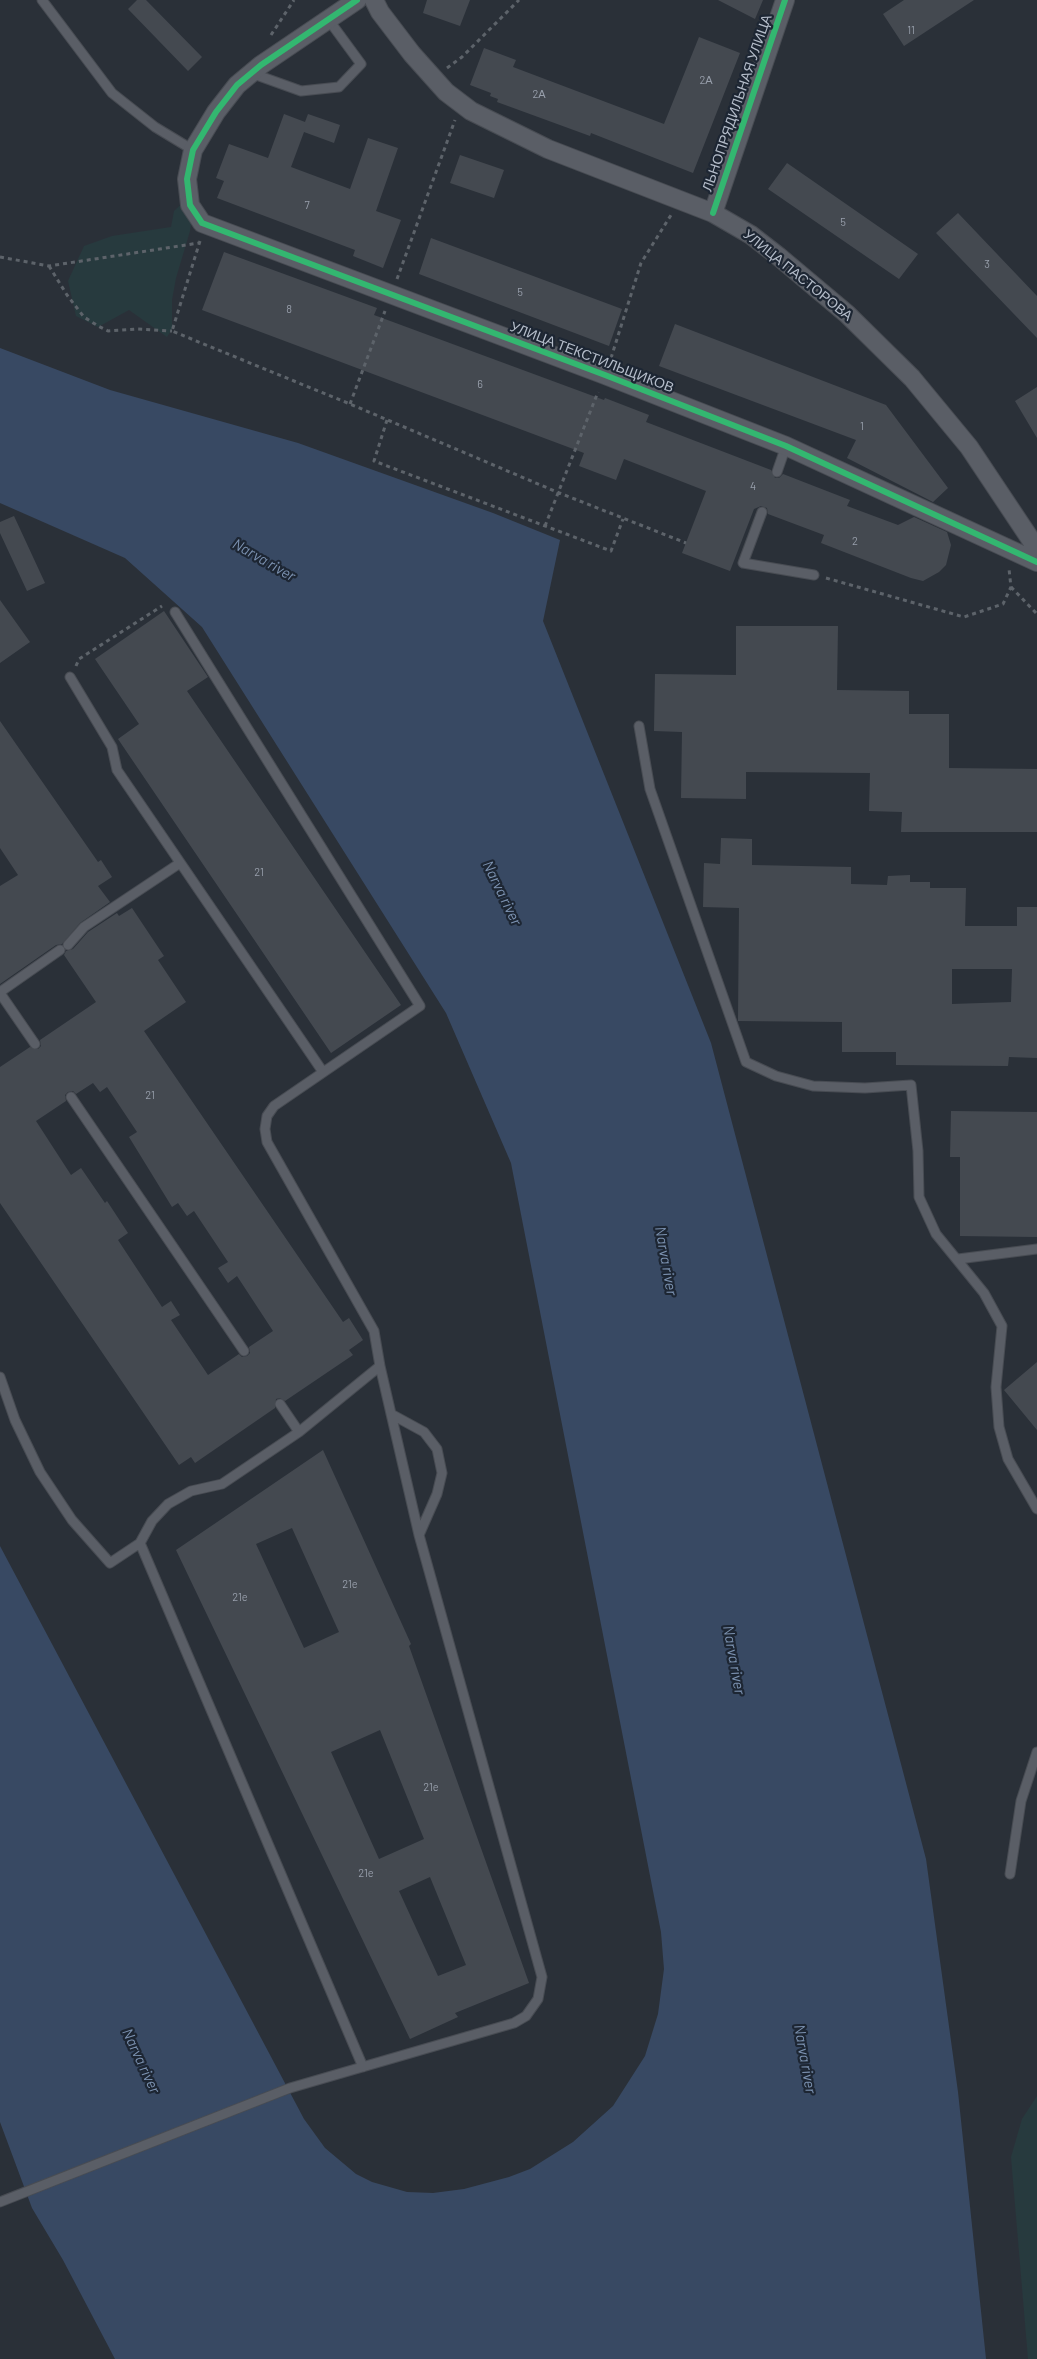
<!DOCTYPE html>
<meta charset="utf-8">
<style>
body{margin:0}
canvas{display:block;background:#2a3038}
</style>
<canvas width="1037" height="2359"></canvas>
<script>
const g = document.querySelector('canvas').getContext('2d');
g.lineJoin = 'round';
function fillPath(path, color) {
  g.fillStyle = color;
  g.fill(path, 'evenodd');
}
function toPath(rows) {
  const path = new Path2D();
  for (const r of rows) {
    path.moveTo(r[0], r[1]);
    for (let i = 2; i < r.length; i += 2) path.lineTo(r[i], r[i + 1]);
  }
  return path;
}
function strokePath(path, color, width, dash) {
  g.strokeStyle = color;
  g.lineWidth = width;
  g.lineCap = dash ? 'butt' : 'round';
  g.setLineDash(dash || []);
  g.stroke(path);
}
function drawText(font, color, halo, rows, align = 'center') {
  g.font = font + ' Barlow,sans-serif';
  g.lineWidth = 4.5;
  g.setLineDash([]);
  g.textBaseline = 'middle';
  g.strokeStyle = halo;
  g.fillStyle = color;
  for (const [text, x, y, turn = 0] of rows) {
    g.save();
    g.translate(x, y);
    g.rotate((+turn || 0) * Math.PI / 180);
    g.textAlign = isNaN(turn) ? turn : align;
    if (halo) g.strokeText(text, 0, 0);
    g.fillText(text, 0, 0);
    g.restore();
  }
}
const green = toPath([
 [186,200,193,211,190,231,176,278,172,300,172,329,167,337,129,310,98,327,76,316,68,281,84,246,112,236,171,227,174,211],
 [1037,2096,1037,2359,1028,2359,1011,2157,1022,2119]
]);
const water = toPath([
 [0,348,110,390,298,443,493,513,560,540,543,621,711,1043,926,1859,958,2092,986,2359,115,2359,63,2260,32,2208,0,2122,0,1546,304,2119,325,2148,356,2174,372,2182,407,2192,433,2193,464,2189,509,2177,530,2169,573,2142,613,2106,645,2056,658,2014,664,1969,661,1932,511,1163,446,1013,202,627,125,558,0,503]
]);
const building = toPath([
 [137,0,146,0,202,57,188,71,128,9],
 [427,0,470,0,460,26,423,13],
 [718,0,763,0,755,19],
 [904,0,974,0,904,46,883,14],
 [699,37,740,53,693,173,591,133,590,136,497,102,498,99,490,96,491,93,470,85,484,48,516,60,513,67,664,124],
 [284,114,305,122,308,114,340,125,334,143,304,132,291,167,350,189,368,138,398,148,376,211,401,220,383,268,353,256,355,250,217,198,224,181,216,178,229,144,268,158],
 [460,155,504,170,494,198,450,183],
 [787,163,918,254,899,279,768,189],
 [958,213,1037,296,1037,338,936,233],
 [431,238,622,309,609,346,419,274],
 [224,252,377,308,374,315,604,400,605,398,649,415,646,422,771,470,775,478,779,478,783,474,850,500,847,506,898,525,914,517,947,532,951,545,946,565,939,572,923,581,911,578,821,543,824,535,768,514,767,508,761,506,754,509,730,571,682,553,706,491,624,459,616,480,579,466,584,453,202,310],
 [675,324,886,405,948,488,933,502,847,458,856,440,659,366],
 [1037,387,1037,438,1015,401],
 [14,516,45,583,27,591,0,533,0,522],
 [0,600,30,642,0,663],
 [164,611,208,677,187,691,401,1005,331,1053,118,739,139,724,95,659],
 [736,626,838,626,837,690,909,691,909,714,949,714,949,768,1037,769,1037,832,901,832,902,812,869,811,870,773,746,772,746,799,681,798,682,732,654,731,655,674,736,675],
 [0,721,98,862,101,860,112,877,98,886,110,902,80,923,62,944,56,945,0,984,0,886,18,875,0,848],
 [721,838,752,839,752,865,851,867,851,884,887,885,888,876,910,875,910,882,930,882,930,888,966,888,965,926,1017,926,1017,907,1037,907,1037,1058,1009,1057,1008,1066,896,1065,896,1052,842,1052,842,1022,738,1021,739,908,703,907,704,863,720,864],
 [952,969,1012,969,1011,1002,952,1004],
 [132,908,164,956,158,960,186,1002,144,1031,343,1322,349,1318,363,1340,349,1350,353,1355,285,1401,280,1398,276,1399,275,1408,195,1463,191,1457,179,1465,0,1203,0,1067,30,1047,38,1049,41,1046,40,1040,96,1002,64,955,66,951,73,949,88,932,117,913,119,916],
 [93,1083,100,1092,107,1087,137,1132,129,1137,172,1207,178,1203,187,1216,194,1211,228,1262,218,1268,228,1283,237,1276,273,1331,249,1347,250,1353,247,1356,242,1357,239,1354,208,1375,171,1320,180,1315,171,1301,162,1307,118,1240,128,1233,107,1201,105,1203,81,1168,71,1175,36,1121,66,1101,65,1095,68,1092,73,1091,76,1094],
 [951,1111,1037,1112,1037,1237,960,1236,960,1157,950,1157],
 [1037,1362,1037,1430,1004,1390],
 [323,1450,411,1644,409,1646,529,1983,455,2013,458,2017,410,2039,176,1550],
 [292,1528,339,1632,304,1648,256,1544],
 [380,1730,424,1839,379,1859,331,1752],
 [430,1877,466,1965,438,1976,399,1891]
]);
const path = toPath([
 [271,35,294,0],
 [447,68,462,57,519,0],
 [200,241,172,331,350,404,557,492,686,543],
 [0,257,49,266,199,243],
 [49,266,67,295,84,317,98,326,108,331,138,329,172,331],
 [397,279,455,120],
 [611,358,641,263,671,215],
 [350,404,385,311],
 [387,420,374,461,611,551,623,519],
 [545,526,598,392],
 [826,578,964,617,1003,604,1011,587,1009,569],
 [1011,587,1037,614],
 [76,666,79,659,162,606]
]);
const lane = toPath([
 [42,0,112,93,155,127,193,150],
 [251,73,301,91,339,87,361,64,328,19],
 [777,472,786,446],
 [762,512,743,563,814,575],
 [70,677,112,747,117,770,323,1072],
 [639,726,650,789,746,1062,776,1076,813,1086,865,1088,911,1085,918,1151,919,1197,936,1234,984,1293,1002,1326,996,1387,999,1427,1008,1459,1037,1509],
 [68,945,84,927,180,863],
 [0,992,60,950],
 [0,993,35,1044],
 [71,1097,244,1351],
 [958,1259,1037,1249],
 [0,1377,15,1420,40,1472,72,1520,110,1563,140,1543,152,1521,168,1504,191,1491,222,1484,299,1432,380,1366,374,1331,267,1142,265,1129,267,1116,274,1106,420,1006,175,612],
 [280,1404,299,1432],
 [391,1414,424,1432,437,1449,442,1473,437,1494,419,1535],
 [140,1543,363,2067],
 [1010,1874,1021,1801,1037,1752],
 [0,2202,290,2088,514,2023,526,2016,538,1999,542,1977,419,1535,380,1366]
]);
const street = toPath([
 [357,0,261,65,237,85,216,112,193,150,187,179,190,205,202,223,605,375,786,446,1037,562],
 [374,0,380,12,412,54,446,92,471,111,548,149,713,213,751,235,778,256,847,314,912,378,969,447,1037,549],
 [713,213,785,0]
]);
const cycleway = toPath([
 [357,0,261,65,237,85,216,112,193,150,187,179,190,205,202,223,605,375,786,446,1037,562],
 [713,213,785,0]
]);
const numberNames = [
 ["11",911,30],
 ["2А",706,80],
 ["2А",539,94],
 ["7",307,205],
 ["5",843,222],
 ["3",987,264],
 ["5",520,292],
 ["8",289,309],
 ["6",480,384],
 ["1",862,426],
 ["4",753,486],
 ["2",855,541],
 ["21",259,872],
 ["21",150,1095],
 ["21e",350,1584],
 ["21e",240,1597],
 ["21e",431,1787],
 ["21e",366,1873]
];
const streetNames = [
 ["ЛЬНОПРЯДИЛЬНАЯ УЛИЦА",737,103,-71],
 ["УЛИЦА ПАСТОРОВА",798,275,39],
 ["УЛИЦА ТЕКСТИЛЬЩИКОВ",592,357,21]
];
const waterNames = [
 ["Narva river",264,560,30],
 ["Narva river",502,893,64],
 ["Narva river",666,1261,80],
 ["Narva river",734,1660,80],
 ["Narva river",805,2059,80],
 ["Narva river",141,2061,65]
];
fillPath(green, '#273a3e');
fillPath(water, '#384963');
fillPath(building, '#444950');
strokePath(lane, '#484c53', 11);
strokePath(street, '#484c53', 20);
strokePath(path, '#5d636a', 3, [4, 4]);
strokePath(lane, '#5a5e66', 9);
strokePath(street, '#5a5e66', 18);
strokePath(cycleway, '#33b770', 6);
drawText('11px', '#989fab', null, numberNames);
drawText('14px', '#b4bcc9', '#1d2633', streetNames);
drawText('italic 15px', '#7c92b1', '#1d2633', waterNames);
</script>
